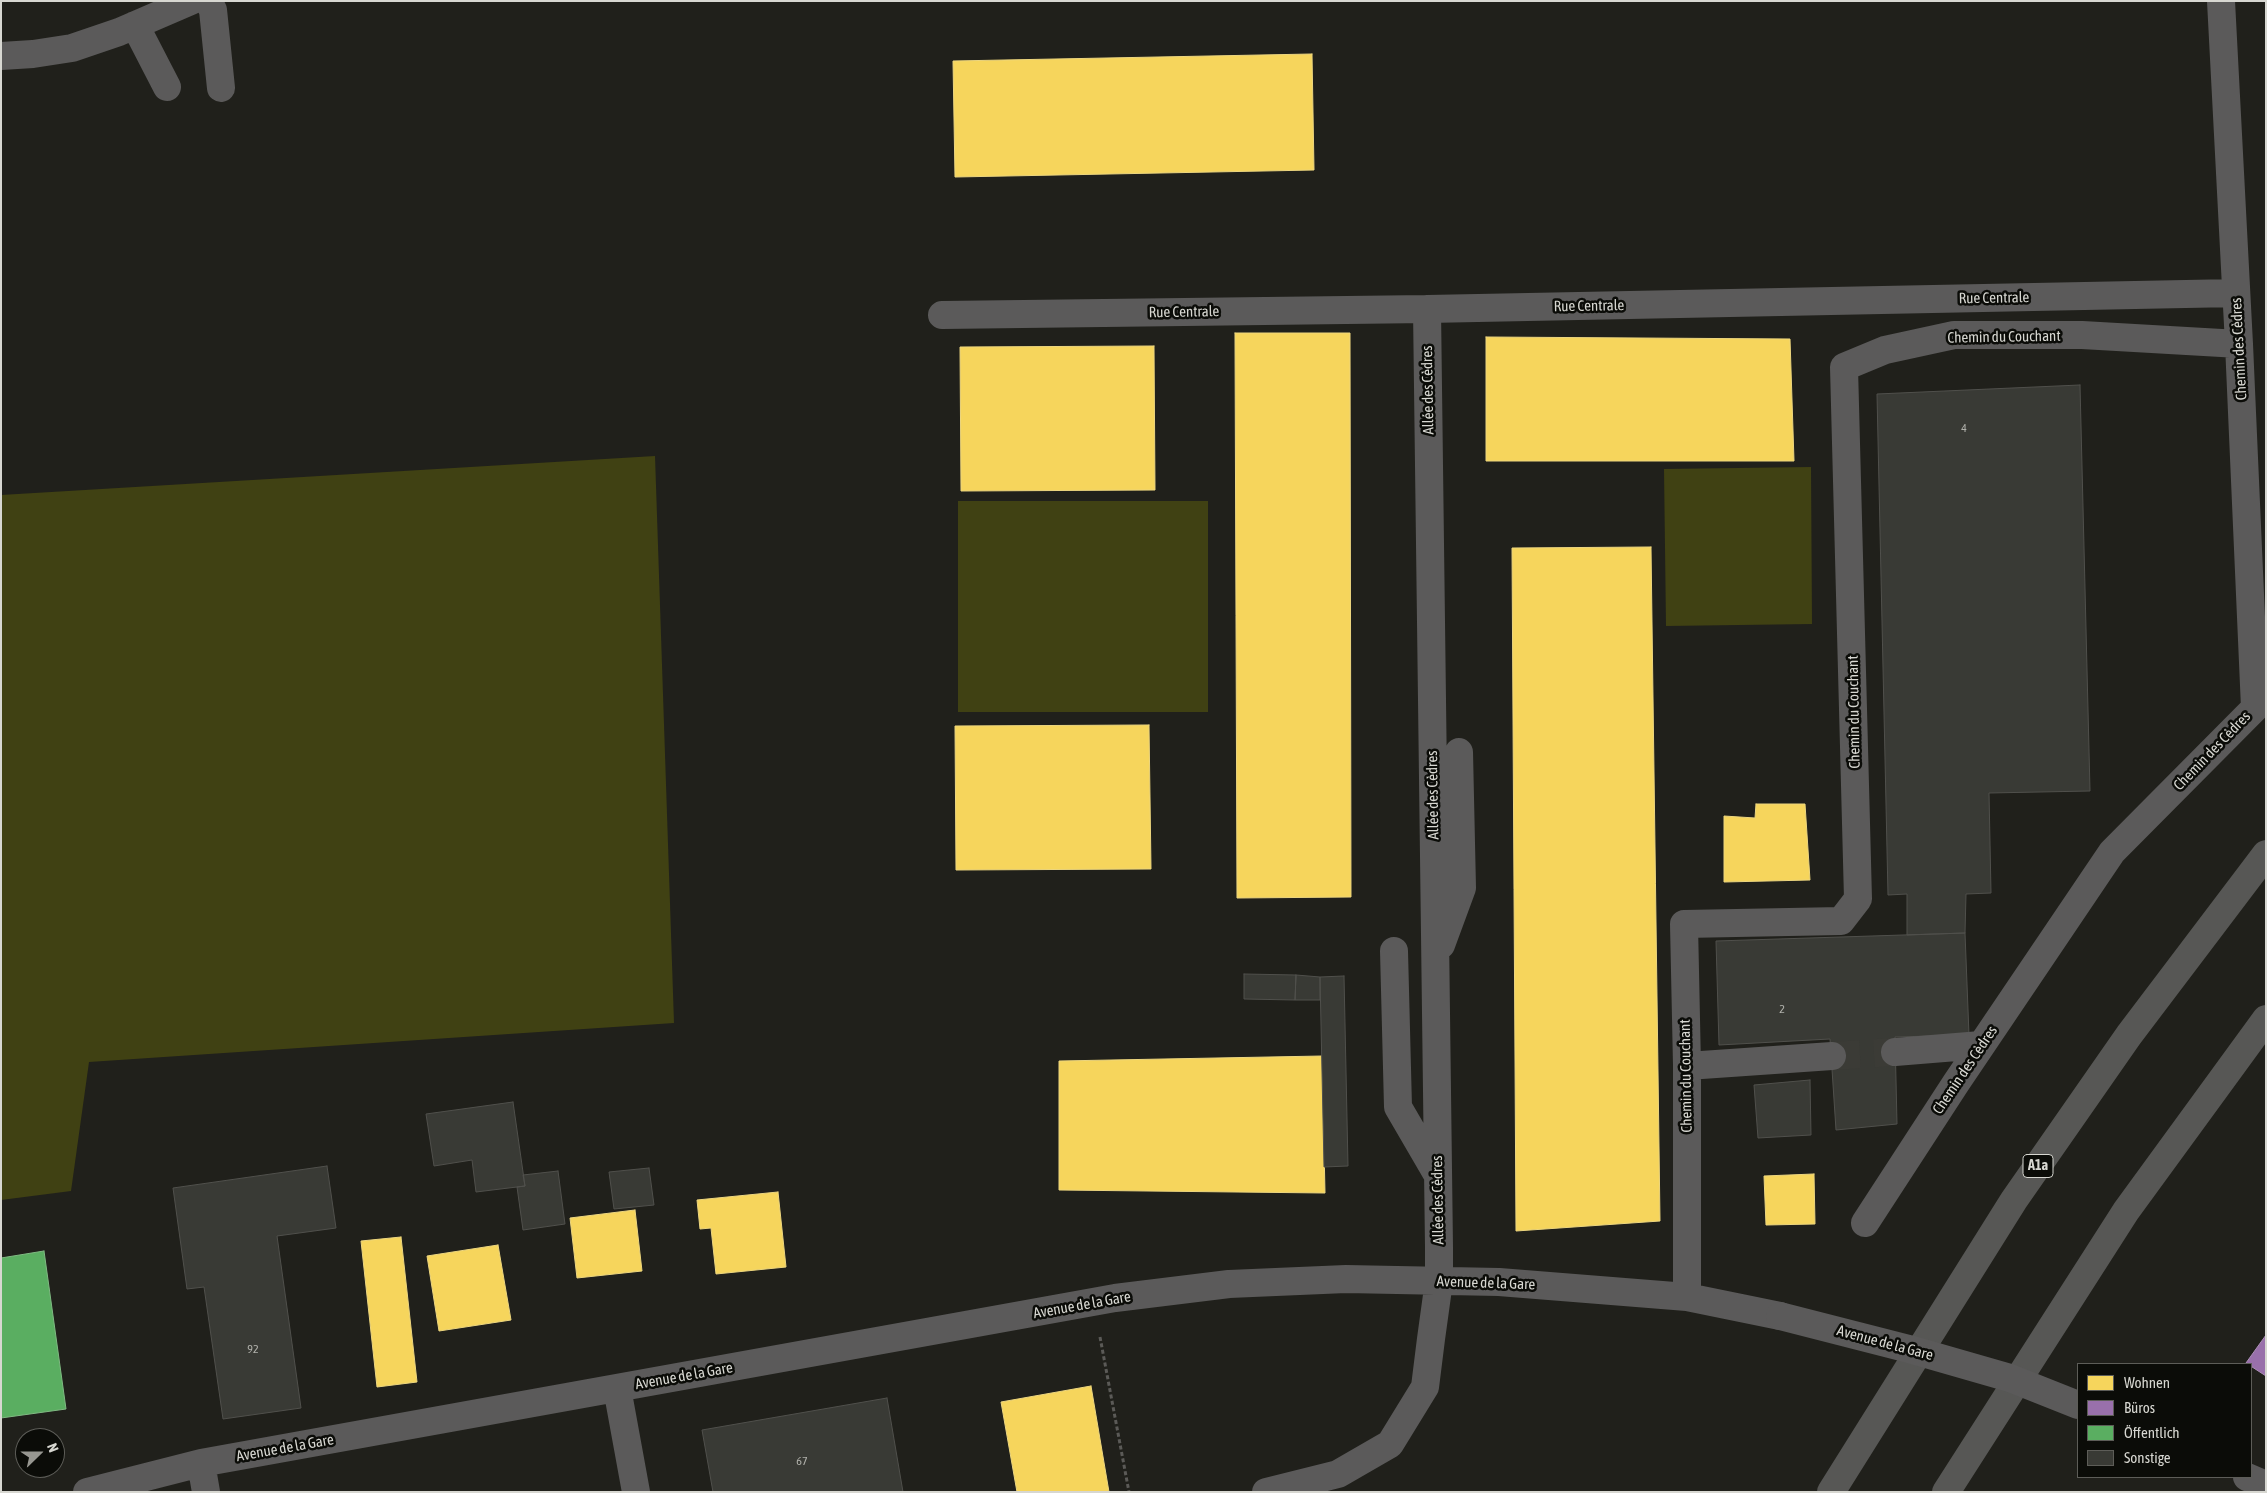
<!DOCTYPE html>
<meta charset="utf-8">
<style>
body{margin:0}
#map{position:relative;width:2267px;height:1493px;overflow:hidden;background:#20201b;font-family:"Asap Condensed",sans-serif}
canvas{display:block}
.frame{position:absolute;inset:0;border:2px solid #d7d7d1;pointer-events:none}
.legend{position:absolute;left:2077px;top:1363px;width:175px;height:115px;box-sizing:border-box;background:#0b0c08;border:1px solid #5d5d58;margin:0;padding:6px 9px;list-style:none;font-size:15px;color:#d7d7d1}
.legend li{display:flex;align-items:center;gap:10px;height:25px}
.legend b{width:25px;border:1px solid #5d5d58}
.north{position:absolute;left:15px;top:1428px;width:50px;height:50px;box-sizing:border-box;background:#0b0c08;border:1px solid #5d5d58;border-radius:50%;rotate:68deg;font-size:14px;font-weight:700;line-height:20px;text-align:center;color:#d7d7d1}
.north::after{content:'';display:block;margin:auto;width:18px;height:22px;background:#979791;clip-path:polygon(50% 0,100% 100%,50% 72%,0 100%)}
</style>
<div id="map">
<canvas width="2267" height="1493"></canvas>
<div class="frame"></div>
<ul class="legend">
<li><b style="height:14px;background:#f6d55c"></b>Wohnen</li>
<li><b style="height:14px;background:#9970ab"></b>Büros</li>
<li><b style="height:14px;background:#5aae61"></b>Öffentlich</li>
<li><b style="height:14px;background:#393a35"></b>Sonstige</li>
</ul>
<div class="north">N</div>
</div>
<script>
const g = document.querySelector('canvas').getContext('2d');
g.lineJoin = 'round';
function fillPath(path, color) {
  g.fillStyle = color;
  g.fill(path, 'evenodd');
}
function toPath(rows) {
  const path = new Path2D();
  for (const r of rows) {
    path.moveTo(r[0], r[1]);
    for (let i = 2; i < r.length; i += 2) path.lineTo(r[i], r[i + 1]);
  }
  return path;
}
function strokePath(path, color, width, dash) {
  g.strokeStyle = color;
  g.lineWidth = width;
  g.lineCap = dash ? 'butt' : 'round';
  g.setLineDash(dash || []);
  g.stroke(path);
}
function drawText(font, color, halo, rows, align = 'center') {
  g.font = font + ' "Asap Condensed",sans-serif';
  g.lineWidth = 5;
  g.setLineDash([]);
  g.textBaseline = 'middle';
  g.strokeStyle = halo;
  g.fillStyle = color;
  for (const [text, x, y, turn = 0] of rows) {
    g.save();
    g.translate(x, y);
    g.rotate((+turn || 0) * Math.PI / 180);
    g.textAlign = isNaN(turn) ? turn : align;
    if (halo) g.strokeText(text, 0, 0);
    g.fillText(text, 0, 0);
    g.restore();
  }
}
const green = toPath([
 [655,456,674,1023,89,1062,71,1191,1,1200,1,495],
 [1811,467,1812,624,1666,626,1664,469],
 [958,501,1208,501,1208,712,958,712]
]);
const homes = toPath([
 [1312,54,1314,170,955,177,953,61,1312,54],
 [1235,333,1350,333,1351,897,1237,898,1235,333],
 [1486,337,1790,339,1794,461,1486,461,1486,337],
 [1154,346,1155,490,961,491,960,347,1154,346],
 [1651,547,1660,1221,1516,1231,1512,548,1651,547],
 [1149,725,1151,869,956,870,955,726,1149,725],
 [1756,804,1805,804,1810,880,1724,882,1724,816,1755,818,1756,804],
 [1322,1056,1325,1193,1059,1190,1059,1061,1322,1056],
 [1814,1174,1815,1224,1766,1225,1764,1176,1814,1174],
 [778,1192,786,1267,716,1274,711,1228,700,1229,697,1200,778,1192],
 [635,1210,642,1271,577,1278,570,1218,635,1210],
 [401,1237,417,1382,377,1387,361,1241,401,1237],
 [498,1245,511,1320,439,1331,427,1256,498,1245],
 [1091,1386,1109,1492,1017,1492,1001,1402,1091,1386]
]);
const offices = toPath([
 [2266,1335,2266,1376,2246,1363,2266,1335]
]);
const public = toPath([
 [44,1251,66,1409,1,1418,1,1258,44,1251]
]);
const building = toPath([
 [2080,385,2090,791,1989,793,1991,893,1966,894,1965,933,1907,935,1907,894,1888,895,1877,394,2080,385],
 [1965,933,1969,1035,1895,1037,1897,1124,1836,1130,1830,1039,1719,1045,1716,941,1965,933],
 [1244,974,1296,975,1295,1000,1244,999,1244,974],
 [1296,975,1320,977,1320,1000,1295,1000,1296,975],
 [1344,976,1348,1166,1324,1167,1320,977,1344,976],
 [1810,1080,1811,1135,1758,1138,1754,1085,1810,1080],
 [513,1102,525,1186,476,1192,472,1160,434,1166,426,1114,513,1102],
 [327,1166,336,1228,277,1236,301,1408,223,1419,204,1287,187,1289,173,1188,327,1166],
 [649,1168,654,1205,614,1209,609,1172,649,1168],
 [558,1171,565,1224,523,1230,517,1187,525,1186,523,1175,558,1171],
 [887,1398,903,1492,713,1492,702,1430,887,1398]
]);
const minorTunnel = toPath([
 [1832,1056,1895,1052]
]);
const path = toPath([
 [1100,1337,1129,1492]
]);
const minor = toPath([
 [208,1,213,10,221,88],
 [135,25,167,87],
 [1,56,33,54,72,48,119,32,191,1],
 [942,315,1427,309,2236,293],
 [1441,945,1462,888,1459,752],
 [1394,951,1398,1107,1437,1174],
 [1895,1052,1981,1045],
 [1687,1066,1832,1056],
 [1865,1223,1956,1083,2112,852,2255,708,2239,344,2221,1],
 [1687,1297,1687,1066,1684,924,1841,921,1858,899,1844,367,1885,350,1954,335,2082,335,2239,344],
 [617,1388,636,1492],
 [201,1463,206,1492],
 [2247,1477,2266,1485],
 [87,1492,201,1463,1115,1298,1229,1284,1346,1279,1499,1282,1687,1297,1780,1316],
 [1266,1492,1338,1474,1390,1444,1425,1387,1431,1339,1439,1281,1439,1247,1427,309]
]);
const highway = toPath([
 [1831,1492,2014,1200,2129,1035,2266,854],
 [1946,1492,2126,1211,2266,1019]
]);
const minorBridge = toPath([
 [1780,1316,1909,1349,2010,1378,2078,1405]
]);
const numberNames = [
 ["4",1964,428],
 ["2",1782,1009],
 ["92",253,1349],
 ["67",802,1461]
];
const shields = [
 [2038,1166,30]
];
const shieldNames = [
 ["A1a",2038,1166]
];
const streetNames = [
 ["Rue Centrale",1994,298,-1],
 ["Rue Centrale",1589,306,-1],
 ["Rue Centrale",1184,312,-1],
 ["Chemin du Couchant",2004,337,-1],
 ["Chemin des Cèdres",2239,349,-93],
 ["Allée des Cèdres",1428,390,-91],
 ["Chemin du Couchant",1854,712,-91],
 ["Chemin des Cèdres",2212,751,-46],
 ["Allée des Cèdres",1433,795,-91],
 ["Chemin des Cèdres",1965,1070,-56],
 ["Chemin du Couchant",1686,1076,-91],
 ["Allée des Cèdres",1438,1200,-91],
 ["Avenue de la Gare",1486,1283,2],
 ["Avenue de la Gare",1082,1305,-10],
 ["Avenue de la Gare",1885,1343,15],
 ["Avenue de la Gare",684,1376,-10],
 ["Avenue de la Gare",285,1448,-10]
];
fillPath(green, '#404113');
fillPath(homes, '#f6d55c');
strokePath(homes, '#edd67f', 1);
fillPath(offices, '#9970ab');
strokePath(offices, '#ac8fb6', 1);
fillPath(public, '#5aae61');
strokePath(public, '#80ba83', 1);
fillPath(building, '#393a35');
strokePath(building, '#50504c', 1);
strokePath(minorTunnel, '#3b3b36', 28, [28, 14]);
strokePath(path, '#5b5a57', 3, [4, 2.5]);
strokePath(minor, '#5b5a5a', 28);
strokePath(highway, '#575755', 28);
strokePath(minorBridge, '#5b5a5a', 28);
drawText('12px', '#b0b0aa', null, numberNames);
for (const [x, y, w] of shields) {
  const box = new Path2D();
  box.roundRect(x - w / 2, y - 11.5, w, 23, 4);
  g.fillStyle = '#0b0c08';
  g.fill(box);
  strokePath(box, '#d7d7d1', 1);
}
drawText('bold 14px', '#d7d7d1', null, shieldNames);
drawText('15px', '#d7d7d1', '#0b0c08', streetNames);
</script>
